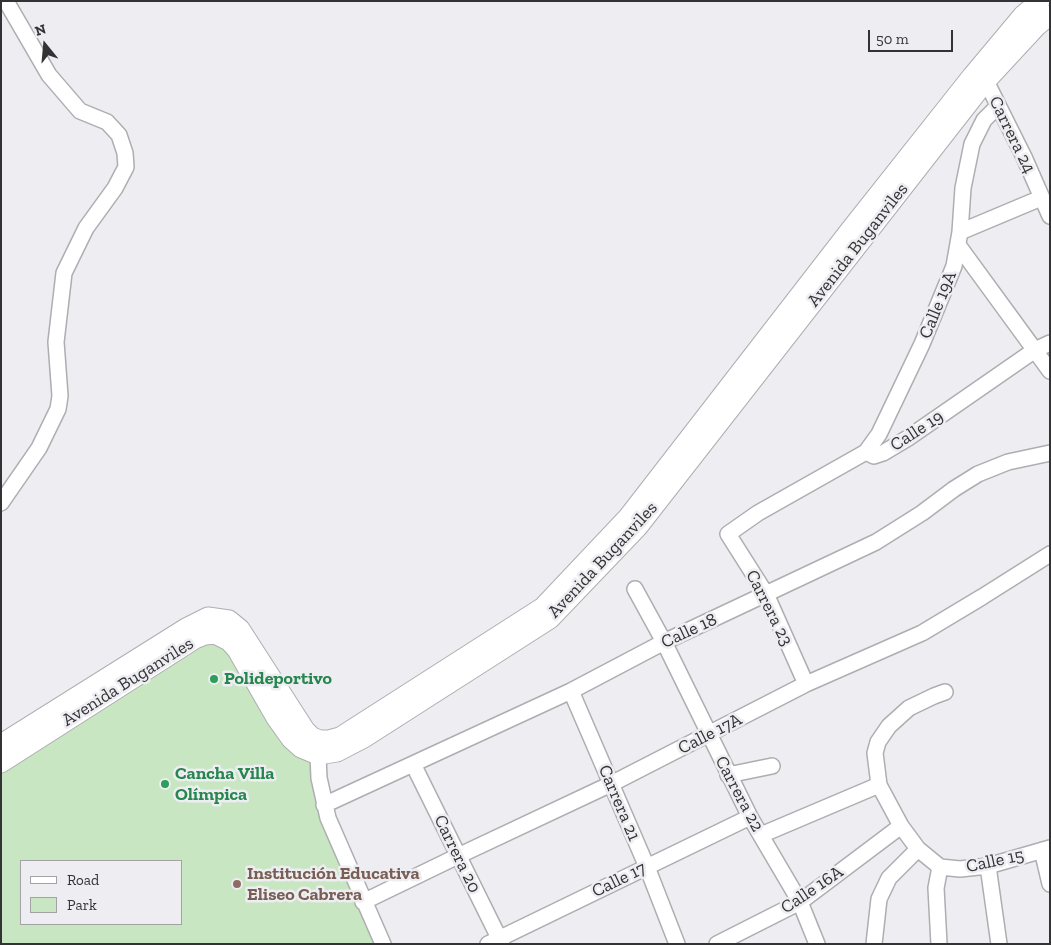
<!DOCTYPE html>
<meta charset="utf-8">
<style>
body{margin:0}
#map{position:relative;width:1051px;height:945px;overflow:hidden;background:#ededf2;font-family:"Zilla Slab",serif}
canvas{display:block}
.frame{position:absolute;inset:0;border:2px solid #333335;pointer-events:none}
.legend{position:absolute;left:20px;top:860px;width:162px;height:65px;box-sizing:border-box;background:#ededf2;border:1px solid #a3a3a6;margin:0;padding:6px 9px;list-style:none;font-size:15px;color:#333335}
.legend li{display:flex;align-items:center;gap:10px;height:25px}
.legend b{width:25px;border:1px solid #a3a3a6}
.north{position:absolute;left:20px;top:20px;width:50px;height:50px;-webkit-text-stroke:4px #ededf2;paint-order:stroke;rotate:343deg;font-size:14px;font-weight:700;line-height:20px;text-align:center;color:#333335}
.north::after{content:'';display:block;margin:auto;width:18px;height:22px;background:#333335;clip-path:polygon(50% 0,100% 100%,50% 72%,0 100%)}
.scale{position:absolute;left:868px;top:30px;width:85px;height:22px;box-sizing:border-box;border:2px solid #333335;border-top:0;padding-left:6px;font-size:15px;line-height:18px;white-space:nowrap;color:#333335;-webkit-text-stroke:4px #ededf2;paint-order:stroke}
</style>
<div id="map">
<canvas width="1051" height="945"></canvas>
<div class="frame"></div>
<ul class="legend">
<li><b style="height:6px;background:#fff"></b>Road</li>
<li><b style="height:14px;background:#c7e6c1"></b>Park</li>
</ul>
<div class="north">N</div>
<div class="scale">50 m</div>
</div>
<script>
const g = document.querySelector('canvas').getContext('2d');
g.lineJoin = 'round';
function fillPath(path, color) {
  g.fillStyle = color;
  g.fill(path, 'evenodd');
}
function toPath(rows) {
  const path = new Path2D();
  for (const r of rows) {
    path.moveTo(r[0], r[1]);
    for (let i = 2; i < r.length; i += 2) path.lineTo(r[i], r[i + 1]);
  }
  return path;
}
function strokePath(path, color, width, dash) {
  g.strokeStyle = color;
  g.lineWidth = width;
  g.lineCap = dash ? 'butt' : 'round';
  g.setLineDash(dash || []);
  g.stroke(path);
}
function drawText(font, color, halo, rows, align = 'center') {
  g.font = font + ' "Zilla Slab",serif';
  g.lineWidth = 5;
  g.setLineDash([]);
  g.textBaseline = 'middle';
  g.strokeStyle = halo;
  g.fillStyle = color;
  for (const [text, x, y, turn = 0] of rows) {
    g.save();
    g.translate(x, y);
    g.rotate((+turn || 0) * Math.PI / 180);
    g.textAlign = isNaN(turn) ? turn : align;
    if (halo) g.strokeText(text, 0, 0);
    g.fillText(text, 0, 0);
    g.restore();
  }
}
const green = toPath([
 [215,634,318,755,319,778,383,944,1,944,1,763],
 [21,861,181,861,181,924,21,924]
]);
const minor = toPath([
 [986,81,1024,157,1050,216],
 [960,232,1041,198],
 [958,245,1050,371],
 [866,452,879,434,922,344,954,266,960,232,963,188,972,144,984,120,998,106],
 [1,503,39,448,58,409,60,396,56,342,64,273,86,228,115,188,126,167,125,153,119,135,107,122,80,111,49,75,6,1],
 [635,589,664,642,750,817,800,902,817,944],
 [806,684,766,594,728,534,758,513,866,452,874,456,883,453,908,438,1035,350,1050,343],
 [571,691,647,867,677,944],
 [319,744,318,755,319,778,328,818,383,944],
 [413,764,502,944],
 [728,775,772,766],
 [324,805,571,691,664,642,876,542,922,513,954,489,978,474,1008,462,1050,453],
 [761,835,879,785],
 [1042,850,1050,884],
 [988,866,999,944],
 [940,867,918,849,901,826,879,785,875,753,878,742,889,726,909,708,934,696,945,692],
 [940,867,960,869,988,866,1050,848],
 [363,902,458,856,611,784,806,684,922,633,982,597,1050,554],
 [488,944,750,817],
 [717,944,800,902,901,826],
 [874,944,879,899,889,878,918,849],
 [939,944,936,888,940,867]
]);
const major = toPath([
 [1,744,186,628,208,617,229,620,240,629,305,730,312,737,320,740,329,740,340,737,543,607,628,517,850,230,972,76,1023,15,1040,1],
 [1,763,195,639,205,635,215,634,229,641,237,650,276,718,291,739,301,748,318,755,337,752,364,738,550,619,638,527,986,81,1036,27,1050,15]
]);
const markers = [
 [214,679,5,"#2e9e5b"],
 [165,784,5,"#2e9e5b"],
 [237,884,5,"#8d6e63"]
];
const streetNames = [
 ["Carrera 24",1012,135,64],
 ["Avenida Buganviles",858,245,-52],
 ["Calle 19A",938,305,-68],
 ["Calle 19",917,431,-33],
 ["Avenida Buganviles",603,560,-47],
 ["Carrera 23",769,608,63],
 ["Calle 18",689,631,-25],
 ["Avenida Buganviles",128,682,-32],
 ["Calle 17A",710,734,-27],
 ["Carrera 22",739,794,62],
 ["Carrera 21",619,803,67],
 ["Carrera 20",457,854,64],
 ["Calle 15",995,861,-12],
 ["Calle 17",619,880,-26],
 ["Calle 16A",812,890,-34]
];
const leisureNames = [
 ["Polideportivo",224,679],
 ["Cancha Villa",175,774],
 ["Olímpica",175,795]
];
const educationNames = [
 ["Institución Educativa",247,874],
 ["Eliseo Cabrera",247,895]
];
fillPath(green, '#c7e6c1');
strokePath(minor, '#aeaeb2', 18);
strokePath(major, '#aeaeb2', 21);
strokePath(minor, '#fff', 15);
strokePath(major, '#fff', 19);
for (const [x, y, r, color] of markers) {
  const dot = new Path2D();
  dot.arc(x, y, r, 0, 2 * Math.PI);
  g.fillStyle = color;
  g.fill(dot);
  strokePath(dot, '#ededf2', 2);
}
drawText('18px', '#333335', '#ededf2', streetNames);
drawText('bold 18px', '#27864d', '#ededf2', leisureNames, 'left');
drawText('bold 18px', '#785e54', '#ededf2', educationNames, 'left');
</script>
